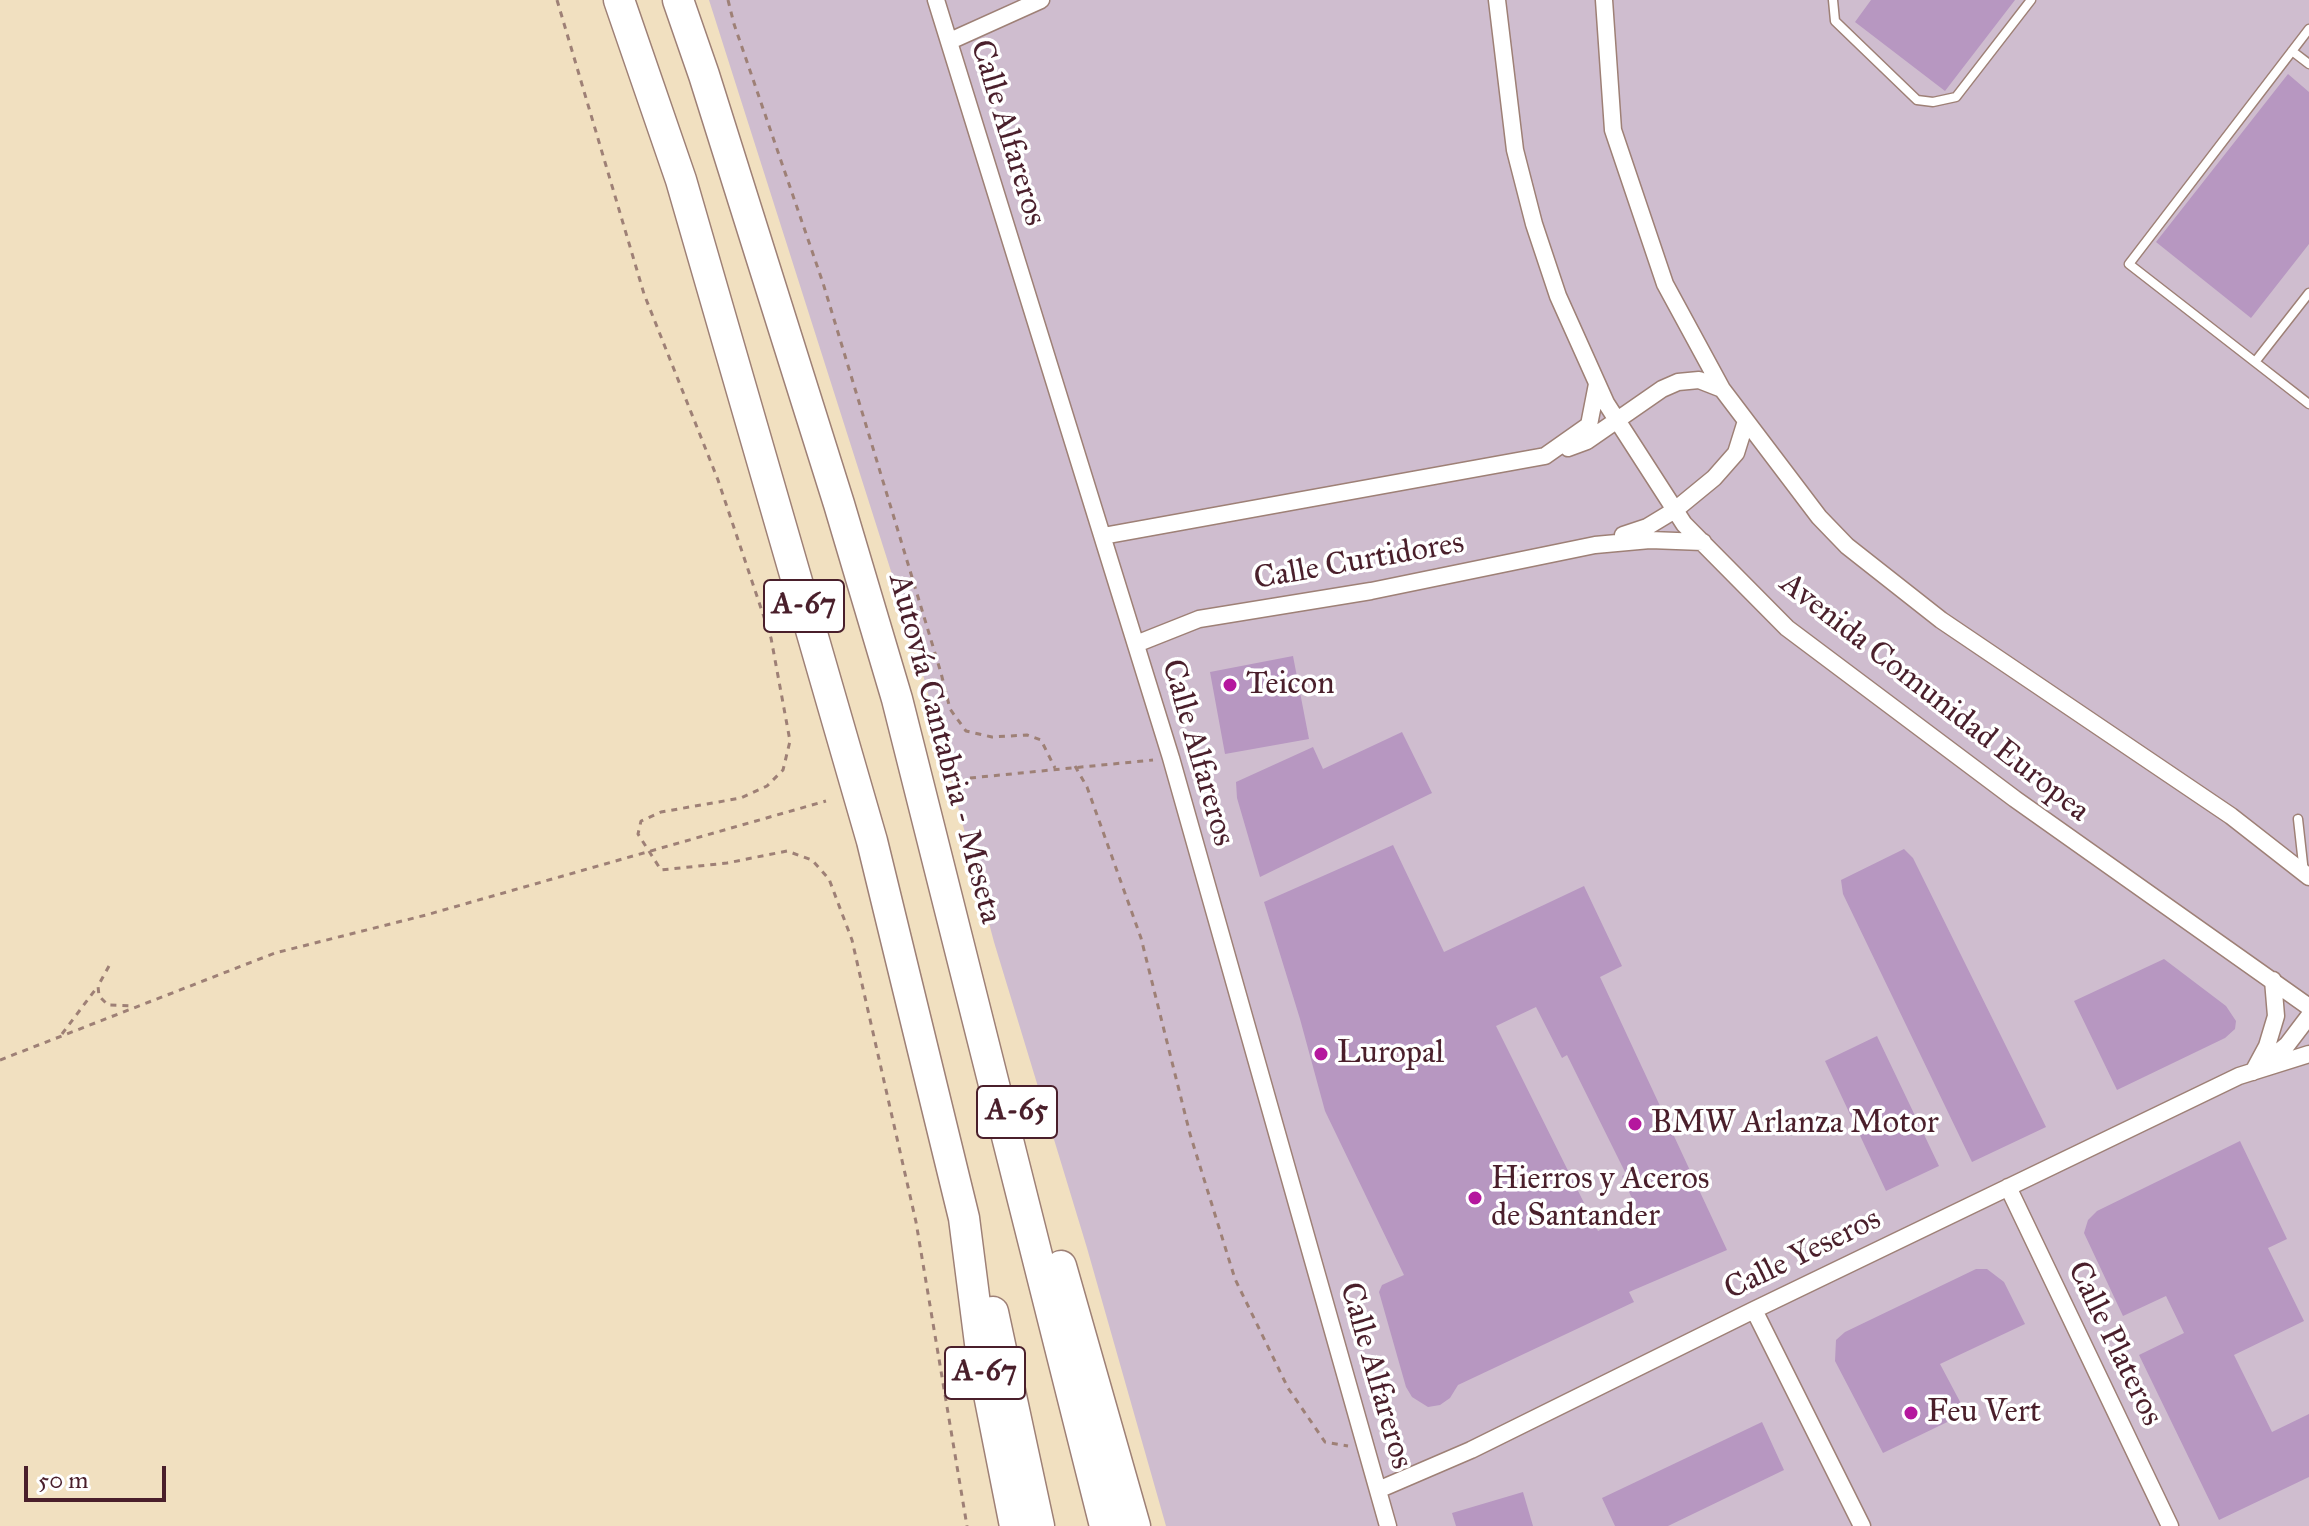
<!DOCTYPE html>
<meta charset="utf-8">
<style>
body{margin:0}
#map{position:relative;width:2309px;height:1526px;overflow:hidden;background:#f1e0c0;font-family:"IM FELL Great Primer",serif}
canvas{display:block}
.scale{position:absolute;left:24px;top:1466px;width:142px;height:36px;box-sizing:border-box;border:4px solid #4a1f2b;border-top:0;padding-left:10px;font-size:24px;line-height:28px;white-space:nowrap;color:#4a1f2b;-webkit-text-stroke:6px #fff;paint-order:stroke}
</style>
<div id="map">
<canvas width="2309" height="1526"></canvas>
<div class="scale">50 m</div>
</div>
<script>
const g = document.querySelector('canvas').getContext('2d');
g.lineJoin = 'round';
function fillPath(path, color) {
  g.fillStyle = color;
  g.fill(path, 'evenodd');
}
function toPath(rows) {
  const path = new Path2D();
  for (const r of rows) {
    path.moveTo(r[0], r[1]);
    for (let i = 2; i < r.length; i += 2) path.lineTo(r[i], r[i + 1]);
  }
  return path;
}
function strokePath(path, color, width, dash) {
  g.strokeStyle = color;
  g.lineWidth = width;
  g.lineCap = dash ? 'butt' : 'round';
  g.setLineDash(dash || []);
  g.stroke(path);
}
function drawText(font, color, halo, rows, align = 'center') {
  g.font = font + ' "IM FELL Great Primer",serif';
  g.lineWidth = 7;
  g.setLineDash([]);
  g.textBaseline = 'middle';
  g.strokeStyle = halo;
  g.fillStyle = color;
  for (const [text, x, y, turn = 0] of rows) {
    g.save();
    g.translate(x, y);
    g.rotate((+turn || 0) * Math.PI / 180);
    g.textAlign = isNaN(turn) ? turn : align;
    if (halo) g.strokeText(text, 0, 0);
    g.fillText(text, 0, 0);
    g.restore();
  }
}
const industrial = toPath([
 [709,0,2309,0,2309,1526,1166,1526,1087,1248,994,942,918,656]
]);
const building = toPath([
 [1871,0,2015,0,1945,91,1855,22],
 [2288,74,2309,92,2309,244,2251,318,2156,242],
 [1293,656,1309,739,1225,754,1210,672],
 [1402,732,1432,793,1260,877,1237,798,1236,782,1313,747,1323,769],
 [1393,845,1444,952,1584,886,1622,966,1600,977,1727,1250,1629,1292,1634,1302,1458,1385,1450,1398,1440,1405,1428,1407,1412,1397,1406,1387,1379,1292,1382,1285,1404,1275,1325,1111,1300,1019,1264,902],
 [1536,1007,1562,1058,1567,1055,1626,1174,1622,1176,1638,1212,1598,1231,1496,1026],
 [1904,849,1913,858,2046,1127,1972,1162,1843,894,1841,880],
 [2164,959,2226,1006,2236,1021,2235,1029,2225,1038,2117,1090,2074,1001],
 [1877,1036,1939,1166,1886,1191,1825,1061],
 [2240,1141,2287,1239,2268,1248,2304,1321,2234,1355,2272,1432,2309,1414,2309,1477,2219,1520,2139,1355,2184,1333,2166,1296,2123,1316,2084,1233,2088,1220,2097,1211],
 [1976,1269,1987,1269,2004,1282,2025,1324,1940,1364,1966,1413,1883,1453,1835,1361,1836,1340,1845,1332],
 [1762,1422,1784,1470,1668,1526,1615,1526,1602,1498],
 [1523,1492,1533,1526,1456,1526,1452,1513]
]);
const path = toPath([
 [557,0,644,294,718,480,771,638,790,741,783,770,767,786,741,798,661,812,641,821,638,834,661,870,727,863,787,851,812,860,829,879,852,940,916,1222,967,1526],
 [728,0,734,24,823,283,941,673,950,709,966,731,992,737,1027,735,1041,740,1055,768],
 [1075,766,1087,787,1141,938,1190,1134,1235,1279,1288,1388,1325,1442,1348,1446],
 [970,778,1153,760],
 [109,966,98,986,99,996,108,1005,133,1006],
 [62,1034,98,986],
 [0,1060,275,953,426,915,826,801]
]);
const lane = toPath([
 [1833,0,1835,21,1917,100,1933,102,1956,97,2031,0],
 [2309,29,2129,264,2255,362,2309,293],
 [2292,51,2309,64],
 [2255,362,2309,404],
 [2298,819,2304,873]
]);
const street = toPath([
 [936,0,1171,758,1388,1526],
 [1497,0,1515,150,1534,224,1558,296,1606,403,1684,524,1787,628,2015,799,2309,1007],
 [1604,0,1613,130,1665,284,1722,389,1819,517,1847,546,1941,620,2231,816,2309,877],
 [950,41,1041,0],
 [1568,448,1587,441,1662,389,1678,382,1699,380,1722,389],
 [1623,535,1647,527,1675,510,1714,478,1736,453,1746,421],
 [1103,536,1545,456,1589,425,1597,384],
 [1136,644,1199,619,1371,591,1595,545,1650,540,1703,542],
 [2261,1066,2287,1045,2309,1016],
 [2253,1072,2267,1046,2276,1016,2273,980],
 [2008,1187,2170,1526],
 [1754,1310,1862,1526],
 [1378,1490,1471,1450,1754,1310,2239,1076,2309,1054]
]);
const highway = toPath([
 [619,0,681,180,872,841,964,1218,982,1359,1015,1526],
 [678,0,704,75,839,504,897,699,1105,1526],
 [1061,1266,1135,1526],
 [993,1312,1039,1526]
]);
const markers = [
 [1230,685,8,"#b5179e"],
 [1321,1054,8,"#b5179e"],
 [1635,1124,8,"#b5179e"],
 [1475,1198,8,"#b5179e"],
 [1911,1413,8,"#b5179e"]
];
const shields = [
 [804,606,80],
 [1017,1112,80],
 [985,1373,80]
];
const shieldNames = [
 ["A-67",804,606],
 ["A-65",1017,1112],
 ["A-67",985,1373]
];
const streetNames = [
 ["Calle Alfareros",1007,133,73],
 ["Calle Curtidores",1359,562,-10],
 ["Avenida Comunidad Europea",1934,698,38],
 ["Autovía Cantabria - Meseta",944,749,75],
 ["Calle Alfareros",1197,753,74],
 ["Calle Yeseros",1803,1255,-26],
 ["Calle Plateros",2114,1344,64],
 ["Calle Alfareros",1375,1376,74]
];
const poiNames = [
 ["Teicon",1246,685],
 ["Luropal",1337,1054],
 ["BMW Arlanza Motor",1651,1124],
 ["Hierros y Aceros",1491,1180],
 ["de Santander",1491,1217],
 ["Feu Vert",1927,1413]
];
fillPath(industrial, '#cfbdcf');
fillPath(building, '#b797c1');
strokePath(lane, '#9e8076', 11);
strokePath(street, '#9e8076', 19);
strokePath(highway, '#9e8076', 33);
strokePath(path, '#9e8076', 3, [6, 6]);
strokePath(lane, '#fff', 8);
strokePath(street, '#fff', 16);
strokePath(highway, '#fff', 30);
for (const [x, y, r, color] of markers) {
  const dot = new Path2D();
  dot.arc(x, y, r, 0, 2 * Math.PI);
  g.fillStyle = color;
  g.fill(dot);
  strokePath(dot, '#fff', 3);
}
for (const [x, y, w] of shields) {
  const box = new Path2D();
  box.roundRect(x - w / 2, y - 26, w, 52, 6);
  g.fillStyle = '#fff';
  g.fill(box);
  strokePath(box, '#4a1f2b', 2);
}
drawText('bold 30px', '#4a1f2b', null, shieldNames);
drawText('32px', '#4a1f2b', '#fff', streetNames);
drawText('32px', '#4a1f2b', '#fff', poiNames, 'left');
</script>
